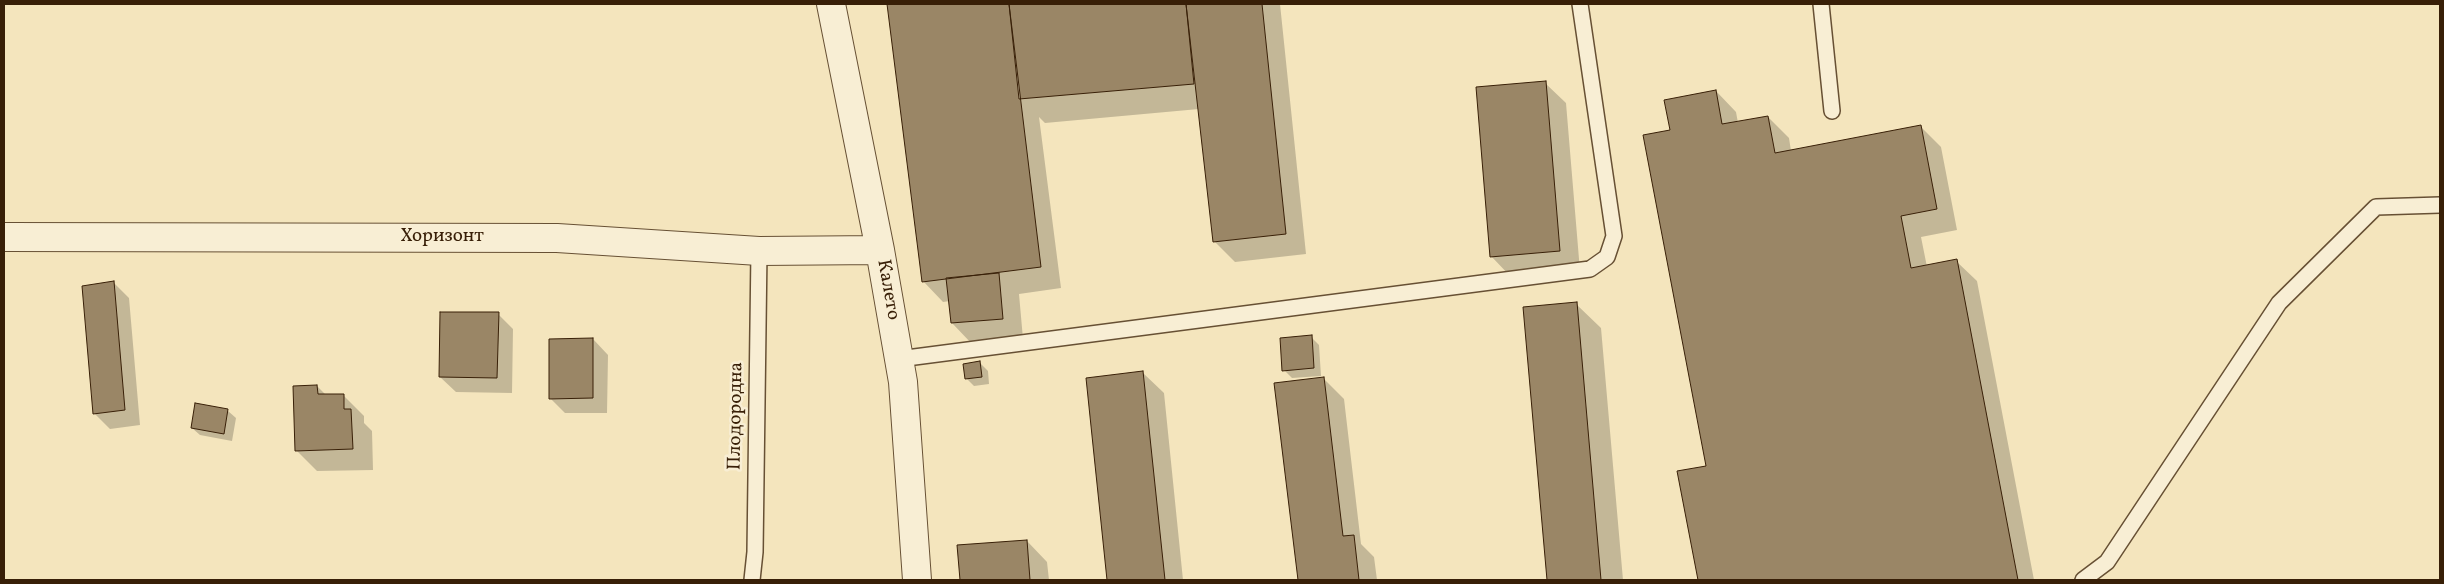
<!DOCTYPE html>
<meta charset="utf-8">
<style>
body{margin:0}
#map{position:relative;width:2444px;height:584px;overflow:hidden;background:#f4e5bd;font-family:Vollkorn,serif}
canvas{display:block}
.frame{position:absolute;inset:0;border:5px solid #381f07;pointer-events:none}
</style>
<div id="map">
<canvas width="2444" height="584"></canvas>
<div class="frame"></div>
</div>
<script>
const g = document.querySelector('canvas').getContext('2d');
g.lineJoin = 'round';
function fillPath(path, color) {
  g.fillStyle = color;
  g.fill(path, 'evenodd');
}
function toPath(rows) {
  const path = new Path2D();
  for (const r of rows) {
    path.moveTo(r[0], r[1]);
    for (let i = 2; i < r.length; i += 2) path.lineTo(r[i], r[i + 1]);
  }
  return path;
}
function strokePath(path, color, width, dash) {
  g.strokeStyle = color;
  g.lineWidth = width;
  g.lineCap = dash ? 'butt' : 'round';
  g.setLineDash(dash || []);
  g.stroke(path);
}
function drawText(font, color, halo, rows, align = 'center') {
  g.font = font + ' Vollkorn,serif';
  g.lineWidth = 5;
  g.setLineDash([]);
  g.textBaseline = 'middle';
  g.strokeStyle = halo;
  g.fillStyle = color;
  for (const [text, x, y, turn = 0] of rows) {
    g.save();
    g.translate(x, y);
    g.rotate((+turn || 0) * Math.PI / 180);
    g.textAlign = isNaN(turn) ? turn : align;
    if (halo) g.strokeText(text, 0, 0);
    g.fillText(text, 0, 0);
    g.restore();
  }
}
const shadow = toPath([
 [888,4,1280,4,1306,254,1235,262,1214,241,1199,109,1045,123,1039,117,1061,288,1019,294,1023,339,972,344,952,323,950,301,943,302,923,281],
 [1545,83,1566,103,1580,271,1511,277,1491,256],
 [1716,91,1736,112,1738,123,1768,117,1789,138,1791,151,1921,127,1941,147,1957,230,1921,237,1927,267,1956,261,1977,281,2034,580,1699,580,1678,472,1707,467,1671,131],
 [114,283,129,298,140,425,110,429,95,414],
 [1576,304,1601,328,1623,580,1548,580,1524,308],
 [498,314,513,329,512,393,456,392,440,377],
 [1311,337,1319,345,1321,376,1292,378,1284,370],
 [593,339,608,355,607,413,565,413,550,398],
 [980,363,988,371,989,384,974,386,966,378],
 [1143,373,1164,393,1183,580,1109,580,1088,379],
 [1323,378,1344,399,1361,544,1374,557,1377,580,1299,580,1275,384],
 [317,386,326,395,343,395,364,416,364,423,372,431,373,470,317,471,296,450],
 [228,411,236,418,232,441,200,435,192,428],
 [1027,541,1047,562,1049,580,961,580,959,546]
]);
const building = toPath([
 [887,4,1009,4,1041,267,922,282,887,4],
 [1009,4,1186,4,1194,84,1019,99,1009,4],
 [1186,4,1262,4,1286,234,1213,242,1186,4],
 [1546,81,1560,251,1490,257,1476,87,1546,81],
 [1716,90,1722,124,1768,116,1775,153,1921,125,1937,209,1901,216,1911,268,1957,259,2018,580,1698,580,1677,471,1706,466,1643,135,1670,130,1664,100,1716,90],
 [999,273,1003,319,951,323,946,278,999,273],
 [114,281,125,410,93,414,82,286,114,281],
 [1577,302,1601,580,1547,580,1523,307,1577,302],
 [440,312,499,312,497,378,439,377,440,312],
 [1312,335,1314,368,1282,371,1280,338,1312,335],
 [593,338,593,398,549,399,549,339,593,338],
 [980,361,982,377,965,379,963,364,980,361],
 [1143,371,1165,580,1107,580,1086,378,1143,371],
 [1324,377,1343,536,1354,535,1359,580,1298,580,1274,383,1324,377],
 [317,385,318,394,344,394,344,409,351,409,353,449,295,451,293,386,317,385],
 [195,403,228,409,224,434,191,428,195,403],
 [1027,540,1030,580,960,580,957,545,1027,540]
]);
const service = toPath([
 [1821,4,1832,111],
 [899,359,1590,269,1607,257,1614,236,1580,4],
 [752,580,755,552,759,251],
 [2083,580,2107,562,2279,303,2376,207,2440,205]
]);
const minor = toPath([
 [831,4,880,250,903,382,917,580],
 [4,237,557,238,759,251,880,250]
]);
const streetNames = [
 ["Хоризонт",442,238],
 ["Калето",887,290,80],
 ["Плодородна",737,416,-89]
];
fillPath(shadow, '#0003');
fillPath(building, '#9a8666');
strokePath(building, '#381f07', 1);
strokePath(service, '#675034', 18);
strokePath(minor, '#675034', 30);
strokePath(service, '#f8eed4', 15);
strokePath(minor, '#f8eed4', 28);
drawText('19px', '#381f07', '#f8eed4', streetNames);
</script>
